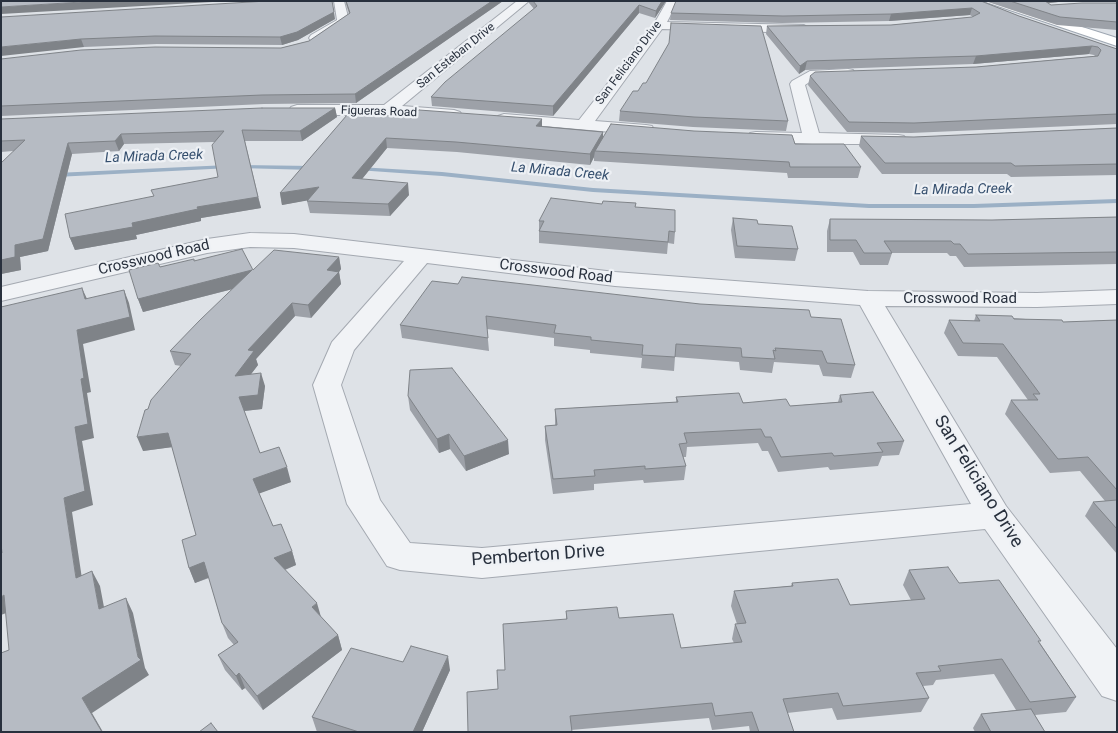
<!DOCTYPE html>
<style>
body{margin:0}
#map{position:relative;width:1118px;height:733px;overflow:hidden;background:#dee2e7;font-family:Roboto,sans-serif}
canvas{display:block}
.frame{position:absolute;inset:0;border:2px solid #28303d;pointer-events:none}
</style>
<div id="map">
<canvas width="1118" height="733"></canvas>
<div class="frame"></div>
</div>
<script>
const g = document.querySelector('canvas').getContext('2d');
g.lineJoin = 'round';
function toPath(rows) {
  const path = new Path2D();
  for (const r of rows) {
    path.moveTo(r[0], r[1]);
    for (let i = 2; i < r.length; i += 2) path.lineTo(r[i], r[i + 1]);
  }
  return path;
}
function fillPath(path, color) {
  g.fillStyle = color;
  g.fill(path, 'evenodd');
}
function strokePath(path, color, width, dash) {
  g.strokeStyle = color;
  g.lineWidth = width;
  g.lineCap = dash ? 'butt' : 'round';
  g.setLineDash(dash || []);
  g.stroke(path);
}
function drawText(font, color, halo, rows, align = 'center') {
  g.font = font + ' Roboto,sans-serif';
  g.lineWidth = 4.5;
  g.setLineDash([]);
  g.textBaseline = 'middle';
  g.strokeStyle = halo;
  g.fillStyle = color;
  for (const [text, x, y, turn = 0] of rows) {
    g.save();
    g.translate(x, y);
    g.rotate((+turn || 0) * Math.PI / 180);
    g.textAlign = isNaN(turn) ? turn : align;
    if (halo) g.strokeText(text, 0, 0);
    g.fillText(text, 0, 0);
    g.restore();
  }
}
const stream = toPath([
 [228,165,230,166,230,168,56,177,53,175,56,173,228,165],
 [241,165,313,166,316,168,313,170,239,168,239,166,241,165],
 [359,167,442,172,593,188,869,204,974,204,1117,199,1117,203,974,208,869,208,593,192,442,176,357,170,356,169,359,167]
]);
const street = toPath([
 [334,1,344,1,349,21,319,41,311,41,309,38,311,35,337,20,334,1],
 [517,1,529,1,402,106,454,110,460,112,462,115,460,118,454,120,388,115,297,115,291,113,289,110,291,107,297,105,384,105,517,1],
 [667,1,678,1,667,22,804,25,810,29,804,33,662,29,595,121,646,125,652,126,654,130,652,134,646,135,498,122,496,119,498,116,504,114,579,120,654,24,667,1],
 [848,69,853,70,855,73,853,76,814,79,805,85,819,133,898,135,904,136,907,140,904,144,812,144,750,141,748,137,750,133,756,132,802,133,790,84,792,81,810,71,848,69],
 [250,233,294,234,615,272,868,291,1037,293,1117,290,1117,304,1037,307,885,306,1006,506,1117,649,1117,701,1102,696,985,529,482,578,400,570,387,566,347,504,313,385,332,342,404,261,294,248,250,247,207,253,1,301,1,287,207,239,250,233],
 [427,263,615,286,860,305,971,504,482,548,410,543,380,500,341,385,354,350,427,263]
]);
const primary = toPath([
 [983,1,1000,1,1117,38,1117,46,983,1]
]);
const wall = toPath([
 [345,1,503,1,356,103,264,104,1,116,1,59,281,48,309,41,349,14],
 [529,1,666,1,655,18,639,13,553,116,432,106,431,97,534,9,529,3],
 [981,1,1019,16,1117,49,1117,124,911,133,847,132,808,85,810,76,976,67,1095,56,1094,55,1089,54,973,64,805,70,799,74,766,34,767,26,891,25,973,17,970,15,889,21,782,23,670,20,671,13],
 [985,1,1068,1,1048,3,1051,5,1117,3,1117,30,1057,25],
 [1,17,335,19,298,40,282,45,157,44,84,47],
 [335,108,337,117,302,141,245,141,261,208,201,218,201,221,136,235,137,239,75,250,70,238,153,196,218,177,215,142,124,144,119,151,72,154,48,251,20,257,21,270,1,274,13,151,1,152,1,119],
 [620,111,788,121,786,131,693,127,619,121],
 [347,115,542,126,603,132,603,137,795,144,861,167,858,178,788,178,787,173,594,161,594,157,590,165,457,152,387,148,362,179,409,195,390,216,310,213,307,201,308,200,282,205,280,193],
 [1117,128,1117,175,1011,177,1007,174,882,174,859,146,861,136,914,137],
 [636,203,635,207,675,232,674,244,668,243,667,254,539,243,539,221],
 [1117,217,1117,264,964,267,956,256,950,256,947,253,892,253,888,265,860,265,853,252,827,252,827,231,830,219,992,220],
 [733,218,758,224,798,249,795,261,735,258,731,230],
 [339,257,341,269,339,272,341,284,311,318,295,316,256,359,258,365,251,374,265,386,262,409,244,411,260,453,291,482,259,493,273,526,292,551,296,565,285,570,321,617,338,635,342,650,263,710,245,688,242,690,225,670,218,655,234,645,228,638,222,623,209,578,195,583,189,568,196,535,172,447,143,451,148,409,181,366,175,365,170,351,233,289,143,312,138,299,160,267,194,261,253,270],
 [458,284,811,317,855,365,851,378,823,376,819,365,774,362,772,373,740,370,739,362,675,357,674,371,641,368,642,358,590,353,590,350,554,346,554,338,487,329,489,351,402,338,400,325],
 [976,315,1063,322,1117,320,1117,554,1085,516,1093,502,1105,501,1080,471,1050,473,1005,414,1011,400,1028,400,997,357,958,356,944,333,949,320,974,321],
 [840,395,904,441,899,455,882,456,878,466,830,470,828,467,778,472,768,451,762,451,758,443,687,447,686,457,683,457,686,466,684,480,644,483,643,480,594,484,594,490,553,494,545,440,545,426,555,425,555,409,676,402,676,397,790,406,838,402],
 [408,396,509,454,466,471,450,449,439,453,410,410],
 [909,570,959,583,1040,643,1076,697,1066,712,1035,715,1045,732,975,732,973,728,981,714,1016,710,994,674,936,680,933,685,923,686,929,698,921,712,837,720,832,708,787,713,794,732,750,732,749,726,712,730,709,718,571,730,498,689,505,670,566,619,566,611,619,618,681,648,734,643,732,639,735,624,737,624,731,606,734,591,791,586,792,583,850,605,911,600,903,585],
 [403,662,450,670,422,732,317,732,312,717]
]);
const shadedWall = toPath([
 [98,1,230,1,1,14,1,7],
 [492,1,503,1,356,103,355,94],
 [662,1,666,1,655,18,656,11],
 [1043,1,1068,1,1049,3,1041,7],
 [639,5,639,13,553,116,553,106],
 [972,8,970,15,889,21,891,14],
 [334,12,335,19,298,40,282,45,280,37],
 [81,39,84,47,1,56,1,47],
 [1092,46,1089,54,973,64,976,56],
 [807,61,805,70,799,74,800,66],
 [335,108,337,117,302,141,300,131],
 [542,119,542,129,536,126],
 [603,132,603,142,595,151,594,157,590,165,590,154],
 [121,134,124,144,119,151,115,141],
 [386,138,387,148,354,189,352,178],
 [68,143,72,154,48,251,20,257,21,270,1,274,1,260],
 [408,183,409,195,390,216,388,204],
 [319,187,321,198,282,205,280,193],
 [258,197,261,208,201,218,201,221,136,235,137,239,75,250,70,238,132,223,197,207],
 [339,257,341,269,339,272,341,284,311,318,308,305,327,270],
 [252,270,256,283,143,312,138,299],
 [82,288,88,301,85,299],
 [124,290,129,303,135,330,83,344,91,392,87,393,94,438,82,441,93,505,72,512,84,592,76,578,64,498,75,427,81,379,77,330],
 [292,303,295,316,256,359,258,365,239,390,235,376,248,350],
 [261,373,265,386,262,409,244,411,239,397],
 [168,433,173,447,143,451,137,437],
 [449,434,450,449,439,453,437,439],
 [508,440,509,454,466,471,464,456],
 [287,467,291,482,258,494,253,479],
 [292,551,296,565,279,572,274,558],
 [204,562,210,577,195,583,189,568],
 [92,571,100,586,107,623,99,609],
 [4,595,14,610,1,615,1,597],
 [126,598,133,613,145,668,149,675,92,713,103,732,102,732,82,698,138,657],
 [317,603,321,617,312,607],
 [338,635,342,650,263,710,257,696],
 [448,656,450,670,422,732,413,732],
 [239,673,245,688,242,690,236,676]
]);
const building = toPath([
 [1,1,98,1,1,7,1,1],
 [267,1,332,1,334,12,297,32,280,37,155,36,81,39,1,47,1,17,267,1],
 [346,1,492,1,355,94,262,95,1,106,1,59,81,50,155,47,281,48,309,41,350,13,346,1],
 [533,1,662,1,656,11,639,5,553,106,431,97,445,82,537,6,533,1],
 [676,1,981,1,1019,16,1117,49,1117,114,914,123,849,122,810,76,815,72,976,67,1098,56,1101,50,1098,47,1092,46,976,56,807,61,800,66,767,26,891,25,972,17,980,13,972,8,891,14,783,16,671,13,676,1],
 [1010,1,1045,1,1051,5,1082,3,1117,3,1117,22,1060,17,1010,1],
 [671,23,761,26,788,121,694,117,620,111,633,91,638,91,643,83,646,83,669,43,671,23],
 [262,108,335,108,300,131,242,130,258,197,197,207,198,209,132,223,133,227,70,238,65,214,154,196,151,190,218,177,212,145,224,131,121,134,115,141,68,143,43,239,15,245,15,257,1,260,1,163,25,140,1,141,1,119,262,108],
 [419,110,542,119,536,126,603,132,590,154,456,142,386,138,352,178,408,183,388,204,307,201,319,187,280,193,347,115,413,116,419,110],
 [611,124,694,131,792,135,795,144,844,144,861,167,790,167,789,162,595,151,611,124],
 [1117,128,1117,164,1015,166,1011,163,885,163,861,136,914,137,1117,128],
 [551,198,602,204,603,201,636,203,635,207,675,210,675,232,669,231,668,242,539,231,544,221,539,221,551,198],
 [1117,217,1117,252,968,254,960,244,954,244,951,241,884,241,892,253,864,253,856,240,830,240,830,219,992,220,1117,217],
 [733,218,757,220,758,224,792,226,798,249,737,246,733,218],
 [242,249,253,270,274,250,339,257,327,270,339,272,308,305,292,303,248,350,254,351,235,376,261,373,258,395,239,397,260,453,279,447,287,467,253,479,273,526,281,524,292,551,274,558,317,603,312,607,338,635,257,696,239,673,236,676,218,655,238,642,222,623,204,562,189,568,182,540,196,535,168,433,137,437,145,410,148,409,151,400,191,354,170,351,200,320,252,270,138,299,129,270,158,263,160,267,194,259,194,261,242,249],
 [462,277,700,304,809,310,811,317,841,319,855,365,827,363,822,351,775,348,776,351,773,350,775,359,742,357,741,348,676,344,675,357,642,355,643,345,591,340,591,337,554,333,556,325,486,316,488,338,400,325,432,281,458,284,462,277],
 [82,288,85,299,124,290,130,317,77,330,84,378,81,379,88,424,75,427,85,491,64,498,76,578,92,571,99,609,126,598,138,657,141,660,82,698,102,732,1,732,1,653,9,650,4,595,1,597,1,553,2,553,1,544,1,307,82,288],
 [976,315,1012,316,1014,319,1062,320,1063,322,1117,320,1117,490,1088,457,1058,459,1011,400,1038,400,1033,394,1040,394,1003,344,963,343,949,320,980,321,976,315],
 [452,368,508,440,464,456,449,434,437,439,408,396,410,370,452,368],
 [873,392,904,441,877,443,883,452,834,456,832,453,781,457,771,437,765,437,761,429,684,433,687,443,679,444,686,466,645,469,645,466,594,470,595,476,553,479,545,426,557,425,555,409,678,402,676,397,739,393,743,403,786,399,790,406,842,402,840,395,873,392],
 [1117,500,1117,529,1093,502,1117,500],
 [948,567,959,583,999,580,1041,641,1038,641,1076,697,1030,702,1002,659,938,666,941,671,916,673,929,698,843,706,838,693,783,699,794,732,759,732,752,712,715,716,712,703,570,716,572,732,468,732,467,692,498,689,497,670,505,670,503,624,567,619,566,611,617,607,619,618,673,614,681,648,742,642,735,624,746,623,734,591,793,586,792,583,838,579,850,605,925,599,909,570,948,567],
 [411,646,448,656,413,732,359,732,312,717,351,648,403,662,411,646],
 [1031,709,1045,732,991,732,981,714,1031,709],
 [211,723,218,732,199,732,211,723]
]);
const farStreetnames = [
 ["San Esteban Drive",456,56,-39],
 ["San Feliciano Drive",629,63,-53],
 ["Figueras Road",379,112,2]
];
const farWaternames = [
 ["La Mirada Creek",154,157,-2],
 ["La Mirada Creek",560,172,5],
 ["La Mirada Creek",963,190,-1]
];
const streetNames = [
 ["Crosswood Road",154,258,-13],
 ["Crosswood Road",556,272,7],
 ["Crosswood Road",960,299]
];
const nearStreetnames = [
 ["San Feliciano Drive",978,482,58],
 ["Pemberton Drive",538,556,-4]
];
fillPath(stream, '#9bb0c5');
strokePath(street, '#a4a9b1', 2);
strokePath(primary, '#9ea7b2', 2);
fillPath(street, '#f1f3f6');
fillPath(primary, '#fff');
fillPath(wall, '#9da1a8');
fillPath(shadedWall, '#7f8388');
fillPath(building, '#b6bbc3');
strokePath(building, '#7f8388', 1);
drawText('12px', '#28303d', '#eef1f5', farStreetnames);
drawText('italic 14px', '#354f6e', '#eef1f5', farWaternames);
drawText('15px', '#28303d', '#eef1f5', streetNames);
drawText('18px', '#28303d', '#eef1f5', nearStreetnames);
</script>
